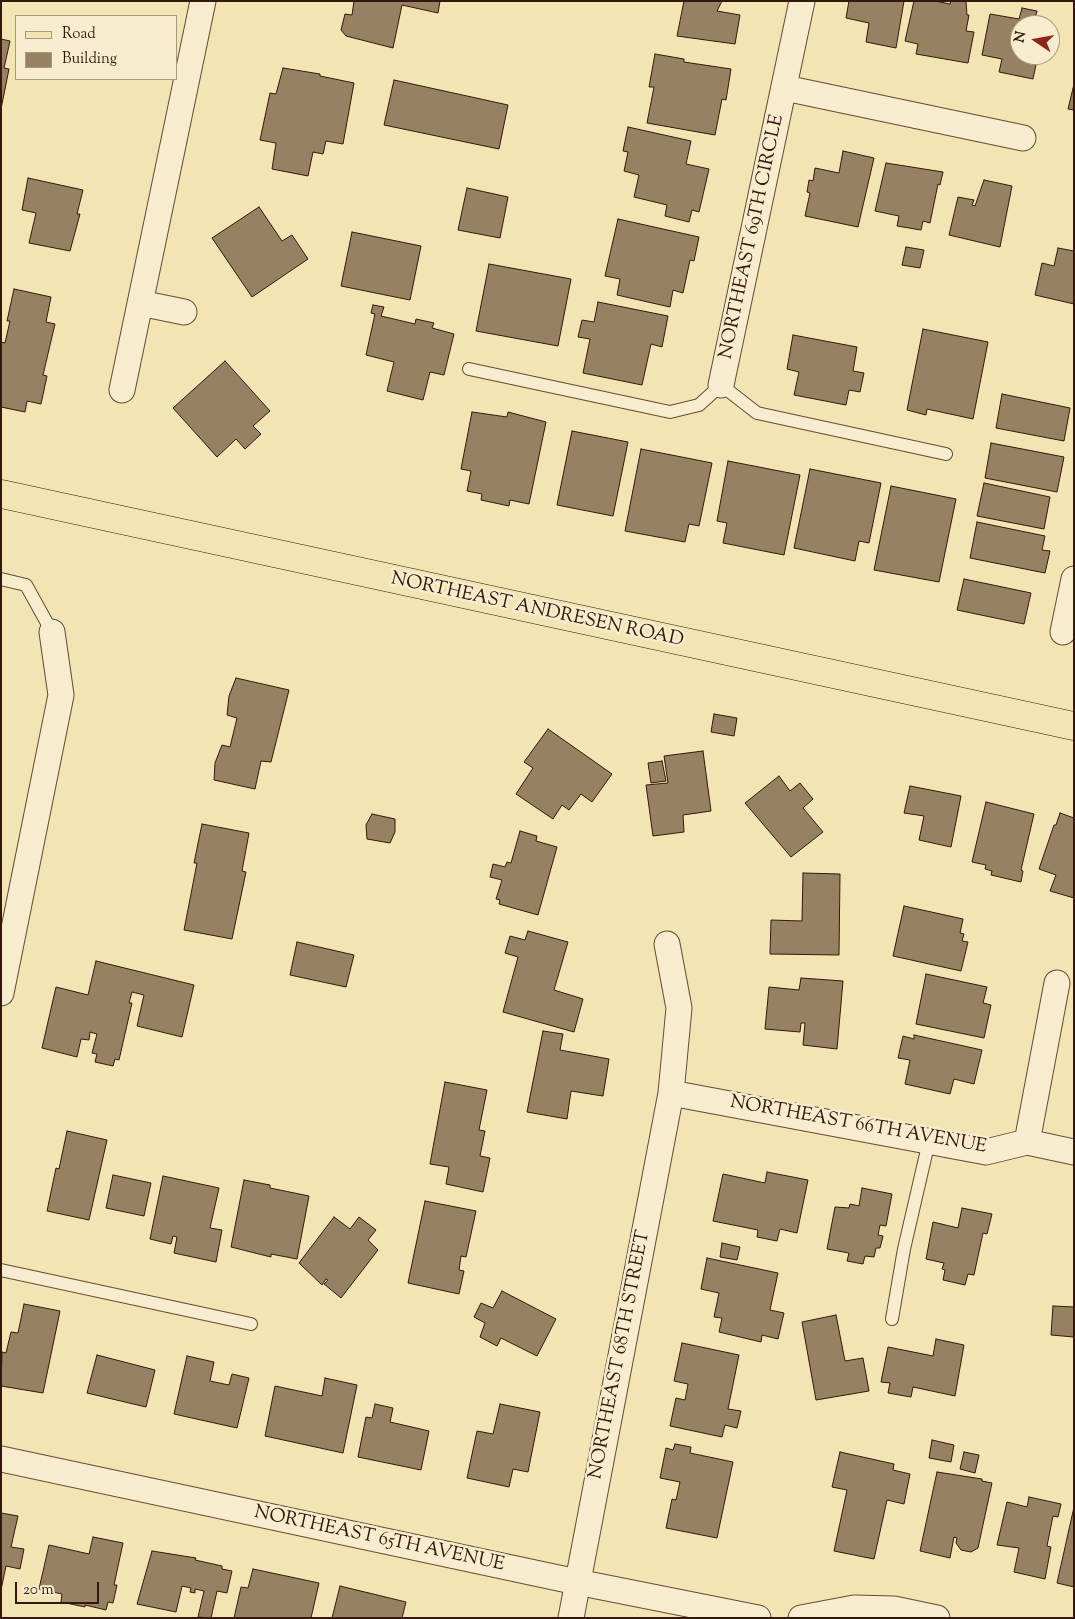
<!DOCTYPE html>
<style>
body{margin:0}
#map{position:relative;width:1075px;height:1619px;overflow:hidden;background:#f2e4b3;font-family:"Sorts Mill Goudy",serif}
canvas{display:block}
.frame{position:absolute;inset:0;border:2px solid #33180b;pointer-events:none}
.legend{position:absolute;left:15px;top:15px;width:162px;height:65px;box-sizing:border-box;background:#f7edce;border:1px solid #a99880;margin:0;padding:6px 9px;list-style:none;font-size:15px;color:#33180b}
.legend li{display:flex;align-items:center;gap:10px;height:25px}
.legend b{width:25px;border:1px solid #a99880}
.north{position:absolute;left:1010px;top:15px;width:50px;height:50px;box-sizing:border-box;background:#f7edce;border:1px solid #a99880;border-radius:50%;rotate:282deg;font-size:14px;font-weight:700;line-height:20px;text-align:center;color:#33180b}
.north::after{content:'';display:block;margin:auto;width:18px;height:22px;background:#8f2418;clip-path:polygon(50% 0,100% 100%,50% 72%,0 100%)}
.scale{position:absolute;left:15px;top:1582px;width:84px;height:22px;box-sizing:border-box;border:2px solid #33180b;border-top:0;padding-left:6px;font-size:15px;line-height:18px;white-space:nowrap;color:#33180b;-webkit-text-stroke:4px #f7edce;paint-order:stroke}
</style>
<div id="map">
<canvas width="1075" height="1619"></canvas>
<div class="frame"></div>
<ul class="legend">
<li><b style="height:6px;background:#f2e4b3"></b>Road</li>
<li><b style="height:14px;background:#968262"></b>Building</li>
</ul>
<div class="north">N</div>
<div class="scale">20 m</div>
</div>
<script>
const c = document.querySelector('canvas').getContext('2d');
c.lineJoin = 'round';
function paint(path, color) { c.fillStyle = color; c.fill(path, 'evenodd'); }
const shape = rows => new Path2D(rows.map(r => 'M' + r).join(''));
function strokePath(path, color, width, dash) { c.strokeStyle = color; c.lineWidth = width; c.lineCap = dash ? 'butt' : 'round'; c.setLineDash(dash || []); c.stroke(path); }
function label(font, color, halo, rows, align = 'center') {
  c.font = font + ' "Sorts Mill Goudy",serif'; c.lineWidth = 5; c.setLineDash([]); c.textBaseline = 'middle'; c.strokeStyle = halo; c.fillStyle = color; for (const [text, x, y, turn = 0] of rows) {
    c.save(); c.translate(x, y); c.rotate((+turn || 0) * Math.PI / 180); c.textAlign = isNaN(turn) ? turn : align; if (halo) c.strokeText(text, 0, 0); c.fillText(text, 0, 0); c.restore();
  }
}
const building = shape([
 [354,1,440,1,438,13,402,5,393,48,346,36,341,30,345,14,352,15,354,1],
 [684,1,722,1,717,11,740,15,735,44,677,36,684,1],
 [849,1,904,1,896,48,866,42,869,23,846,18,849,1],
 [914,1,935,1,950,4,951,1,966,1,967,15,969,15,966,31,974,32,968,63,916,54,918,44,905,41,914,1],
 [1022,8,1037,11,1034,22,1044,24,1020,25,1020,55,1038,55,1033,79,999,72,1002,59,982,55,990,14,1019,19,1022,8],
 [1,39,10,41,4,68,9,69,1,109,1,39],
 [655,54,684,59,684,62,731,69,726,100,722,99,715,135,647,123,654,87,649,87,655,54],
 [283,68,320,74,320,76,354,83,343,144,326,141,323,154,313,152,308,176,272,169,276,143,260,140,270,93,276,94,283,68],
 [394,80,508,105,499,149,384,125,394,80],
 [1074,84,1074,110,1068,109,1074,84],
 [628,127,691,141,686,164,709,169,699,212,692,210,689,222,665,216,667,205,634,197,639,175,624,171,628,152,623,151,628,127],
 [843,151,874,158,858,227,805,216,810,193,807,192,809,180,813,181,815,168,839,173,843,151],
 [886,163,943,172,940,185,938,184,930,223,923,221,921,230,897,226,899,216,875,211,886,163],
 [28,178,83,190,77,214,80,214,70,251,29,243,36,213,22,210,28,178],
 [984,180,1012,186,1000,247,949,235,958,197,974,200,972,205,975,206,984,180],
 [467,188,508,197,500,238,458,230,467,188],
 [259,207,282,241,292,235,308,259,252,297,212,238,259,207],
 [618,219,699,237,694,261,690,260,683,293,673,290,670,307,617,295,620,279,605,276,618,219],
 [352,232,421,246,410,300,341,286,352,232],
 [906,247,924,250,920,268,902,265,906,247],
 [1058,248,1074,251,1074,304,1035,295,1042,263,1054,266,1058,248],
 [489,264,571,279,558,346,476,331,489,264],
 [14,289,51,297,46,322,55,324,43,375,47,376,41,404,27,401,25,412,1,407,1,342,5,343,10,321,7,321,14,289],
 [598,302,668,316,662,347,651,344,642,385,583,373,590,339,578,337,582,320,594,322,598,302],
 [373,305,384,307,381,316,415,324,416,319,434,323,432,328,454,334,444,375,430,372,423,400,387,391,394,362,366,355,375,314,371,313,373,305],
 [923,329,988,342,973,419,927,409,926,415,907,410,923,329],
 [793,335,857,347,853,371,864,373,860,392,849,390,846,405,794,395,799,372,787,369,793,335],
 [225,361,270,411,253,426,261,434,245,449,236,439,217,457,173,408,225,361],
 [1002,394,1070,408,1064,441,996,428,1002,394],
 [472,412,507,417,508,412,546,422,529,504,510,500,509,506,481,500,482,494,467,491,471,471,461,469,472,412],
 [572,431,628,442,613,516,557,505,572,431],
 [991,443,1064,457,1057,492,985,478,991,443],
 [641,449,712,463,699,526,689,524,685,542,625,531,641,449],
 [728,461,800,475,784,555,723,543,727,523,717,521,728,461],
 [810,469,881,483,869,543,859,541,855,561,794,548,810,469],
 [984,483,1050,497,1044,529,977,516,984,483],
 [891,486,956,499,939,582,874,570,891,486],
 [977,522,1045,536,1042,550,1050,551,1045,573,970,558,977,522],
 [964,579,1031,593,1024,624,957,610,964,579],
 [236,678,289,690,271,762,261,761,255,789,214,780,215,763,222,745,230,747,237,718,227,715,229,696,236,678],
 [714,714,737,718,734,736,711,732,714,714],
 [548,729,612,774,592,802,581,794,569,810,562,805,553,819,516,794,533,768,524,762,548,729],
 [703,751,711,811,683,815,684,832,653,836,646,785,668,783,664,756,703,751],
 [662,761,666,781,651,783,648,763,662,761],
 [779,776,790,791,800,783,813,799,803,808,823,832,791,857,745,803,779,776],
 [910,786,961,796,951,847,919,840,924,816,904,813,910,786],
 [986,802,1034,814,1021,870,1023,871,1021,882,991,875,992,871,985,869,986,865,972,862,986,802],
 [1060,813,1074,818,1074,898,1050,891,1056,875,1039,869,1054,825,1056,825,1060,813],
 [372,814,395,819,395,832,390,843,367,839,366,825,372,814],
 [202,824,249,833,242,871,246,872,232,939,184,930,197,863,194,863,202,824],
 [520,831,537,836,536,841,557,847,538,915,499,904,500,900,496,899,502,880,490,877,493,864,505,867,507,862,511,863,520,831],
 [803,873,840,874,839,955,770,954,771,920,802,921,803,873],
 [904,906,963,919,960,933,964,934,962,941,968,942,961,971,893,956,904,906],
 [528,931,568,942,554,990,583,999,574,1032,503,1012,518,957,505,953,510,936,525,940,528,931],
 [297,942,354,955,346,987,290,975,297,942],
 [96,961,194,985,182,1037,137,1026,144,995,132,992,129,1003,132,1003,119,1060,115,1059,113,1066,95,1062,97,1054,92,1053,97,1034,90,1032,89,1040,81,1039,77,1057,42,1048,56,987,88,995,96,961],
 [926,974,987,987,983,1003,991,1005,984,1038,916,1024,926,974],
 [801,978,843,981,837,1049,803,1045,805,1023,801,1023,800,1032,765,1029,769,987,799,990,801,978],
 [543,1031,563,1034,560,1050,609,1059,603,1096,571,1091,567,1119,527,1112,543,1031],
 [914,1035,982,1050,974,1084,954,1079,950,1094,905,1084,910,1060,898,1058,903,1036,914,1039,914,1035],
 [445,1082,487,1090,479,1130,485,1131,480,1156,490,1158,483,1192,446,1184,449,1167,430,1164,445,1082],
 [67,1131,107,1140,89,1220,47,1211,56,1168,59,1169,67,1131],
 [767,1172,808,1180,797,1233,780,1229,777,1241,757,1237,758,1230,713,1221,723,1174,765,1183,767,1172],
 [113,1175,151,1183,144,1216,106,1208,113,1175],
 [163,1176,219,1188,210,1228,222,1230,216,1262,174,1253,177,1237,173,1236,171,1244,150,1239,163,1176],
 [244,1180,270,1185,270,1188,309,1196,297,1259,271,1254,271,1257,231,1247,244,1180],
 [862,1188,892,1194,886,1226,880,1225,878,1235,883,1236,880,1248,876,1248,874,1257,865,1256,863,1264,847,1261,849,1253,827,1249,835,1207,849,1208,850,1204,859,1206,862,1188],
 [425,1201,476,1211,466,1257,461,1256,459,1270,464,1271,459,1294,408,1283,425,1201],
 [962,1208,992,1214,987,1234,983,1233,974,1275,968,1274,965,1285,943,1280,945,1270,942,1269,944,1263,926,1259,933,1222,958,1228,962,1208],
 [334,1217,350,1229,359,1217,376,1230,368,1240,378,1250,341,1298,324,1284,328,1280,326,1279,322,1285,299,1263,334,1217],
 [722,1243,740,1247,737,1260,720,1257,722,1243],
 [707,1258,778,1273,770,1310,784,1313,778,1339,762,1335,761,1342,719,1332,722,1318,714,1317,719,1293,701,1289,707,1258],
 [502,1291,556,1319,537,1356,501,1338,497,1346,480,1337,485,1323,474,1317,481,1303,493,1308,502,1291],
 [24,1304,60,1311,43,1393,1,1386,2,1352,6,1353,11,1332,18,1333,24,1304],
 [1053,1306,1074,1307,1074,1337,1051,1335,1053,1306],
 [836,1315,845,1361,863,1358,869,1391,816,1400,802,1322,836,1315],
 [936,1339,964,1345,955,1396,913,1387,911,1397,888,1393,890,1383,881,1382,888,1347,933,1356,936,1339],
 [682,1343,739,1355,728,1409,741,1411,737,1428,725,1425,722,1437,670,1426,676,1398,685,1400,688,1384,674,1381,682,1343],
 [97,1355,155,1370,146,1407,87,1393,97,1355],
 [187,1356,214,1362,210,1381,229,1385,232,1374,249,1378,237,1428,174,1414,187,1356],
 [325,1378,357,1385,343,1453,265,1436,275,1386,322,1396,325,1378],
 [375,1404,393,1408,390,1422,429,1431,421,1470,358,1457,366,1417,372,1418,375,1404],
 [500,1404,540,1412,528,1472,513,1469,509,1487,467,1478,477,1431,493,1434,500,1404],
 [932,1440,954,1445,951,1462,929,1458,932,1440],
 [675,1444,691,1447,690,1453,733,1462,717,1538,666,1528,672,1499,676,1500,680,1482,660,1478,666,1448,673,1450,675,1444],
 [840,1452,894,1464,893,1470,910,1474,904,1504,887,1500,874,1559,834,1551,847,1490,832,1487,840,1452],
 [964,1452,979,1455,975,1473,960,1469,964,1452],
 [937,1472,982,1479,982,1481,992,1483,978,1548,971,1552,961,1550,956,1543,957,1538,954,1537,950,1558,920,1551,937,1472],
 [1029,1497,1061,1504,1058,1517,1053,1516,1047,1546,1051,1547,1045,1579,1014,1572,1019,1548,997,1545,1007,1502,1027,1507,1029,1497],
 [1074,1507,1074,1587,1057,1583,1074,1507],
 [1,1513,18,1516,11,1547,24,1549,20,1569,6,1566,1,1590,1,1513],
 [93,1537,123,1543,114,1585,117,1585,113,1603,108,1602,106,1610,85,1605,85,1607,61,1602,62,1594,39,1589,49,1545,89,1554,93,1537],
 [152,1551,196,1558,195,1560,222,1566,222,1569,232,1571,227,1593,217,1591,211,1618,198,1617,204,1591,195,1589,195,1593,190,1592,191,1588,182,1586,176,1612,137,1604,152,1551],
 [253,1569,319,1583,311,1618,234,1618,241,1587,248,1588,253,1569],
 [340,1586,406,1602,402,1618,332,1618,340,1586]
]);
const service = shape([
 [469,369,670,412,699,405,721,385,757,413,946,454],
 [1,579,26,585,52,632],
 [1,1270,251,1324],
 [892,1319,904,1249,929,1141]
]);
const minor = shape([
 [785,88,1023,138],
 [140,303,184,312],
 [721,385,802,1],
 [122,390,203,1],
 [1063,632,1074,579],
 [1,993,61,695,52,632],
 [671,1093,986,1152,1027,1142,1074,1152],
 [1027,1142,1057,983],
 [1,1459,577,1582,758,1618],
 [571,1618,671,1093,679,1008,667,944],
 [801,1618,854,1608,894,1609,937,1618]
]);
const primary = shape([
 [1,494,1074,726]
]);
const streetNames = [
 ["NORTHEAST 69TH CIRCLE",753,237,-78],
 ["NORTHEAST ANDRESEN ROAD",537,611,12],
 ["NORTHEAST 66TH AVENUE",858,1126,10],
 ["NORTHEAST 68TH STREET",621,1355,-79],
 ["NORTHEAST 65TH AVENUE",379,1540,12]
];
paint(building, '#968262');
strokePath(building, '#33180b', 1);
strokePath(service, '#634b35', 14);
strokePath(minor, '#634b35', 27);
strokePath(primary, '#33180b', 29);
strokePath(service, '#f7edce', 12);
strokePath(minor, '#f7edce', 25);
strokePath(primary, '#f2e4b3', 28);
label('19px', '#33180b', '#f7edce', streetNames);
</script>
